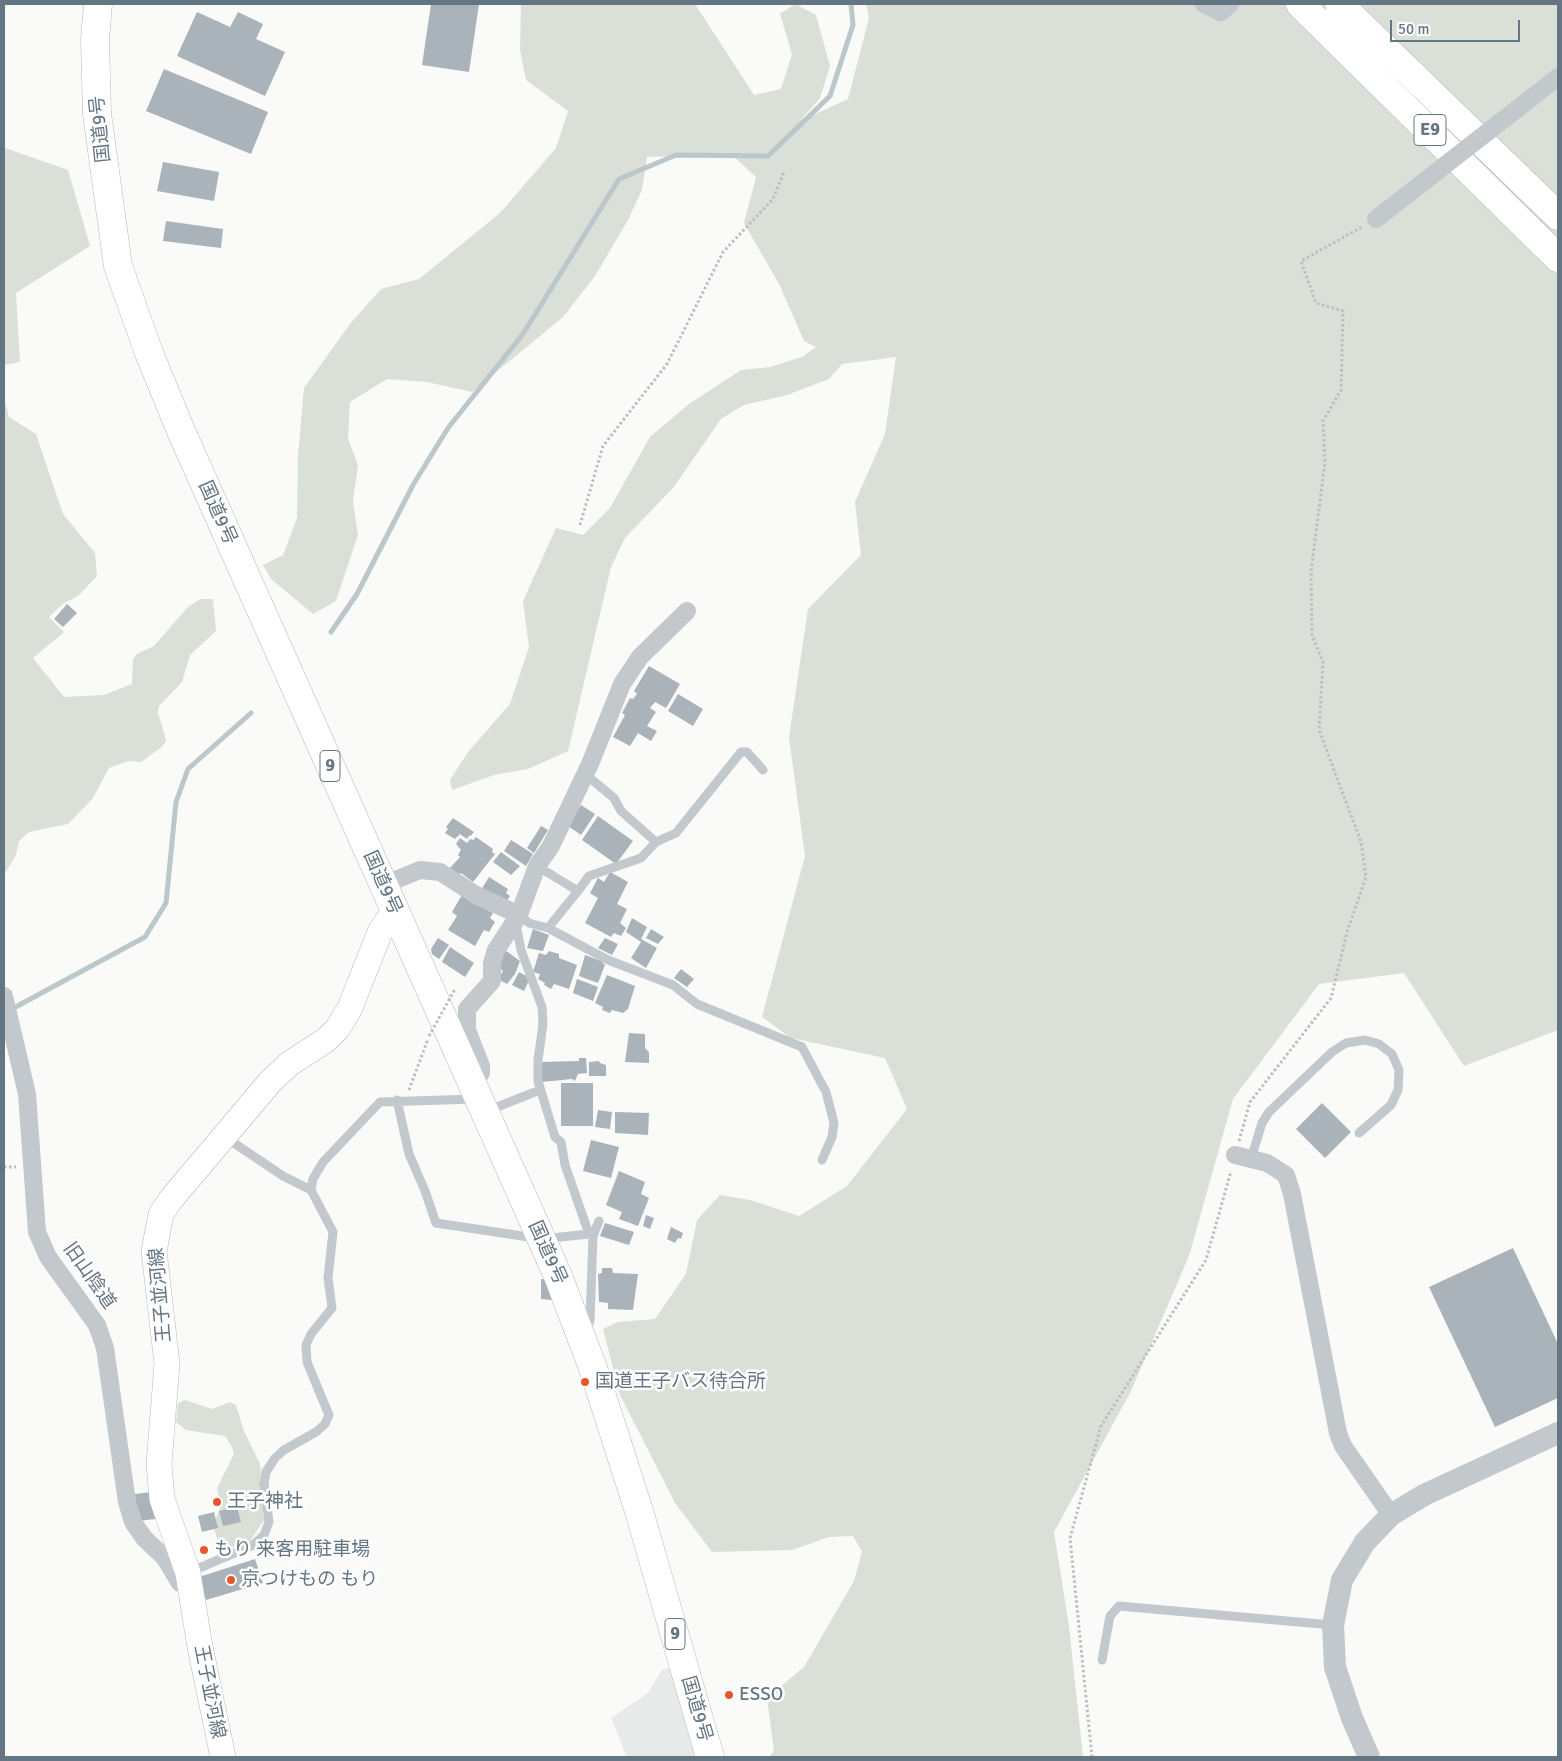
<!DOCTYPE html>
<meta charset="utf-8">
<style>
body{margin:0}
#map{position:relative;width:1562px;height:1761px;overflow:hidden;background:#fafaf8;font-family:Signika,sans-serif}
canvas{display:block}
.frame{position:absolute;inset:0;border:5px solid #657683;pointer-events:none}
.scale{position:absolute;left:1390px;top:20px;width:130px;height:22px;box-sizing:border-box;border:2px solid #657683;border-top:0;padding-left:6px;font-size:15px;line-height:18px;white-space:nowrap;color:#657683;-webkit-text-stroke:4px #fff;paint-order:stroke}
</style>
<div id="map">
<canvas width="1562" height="1761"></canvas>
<div class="frame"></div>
<div class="scale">50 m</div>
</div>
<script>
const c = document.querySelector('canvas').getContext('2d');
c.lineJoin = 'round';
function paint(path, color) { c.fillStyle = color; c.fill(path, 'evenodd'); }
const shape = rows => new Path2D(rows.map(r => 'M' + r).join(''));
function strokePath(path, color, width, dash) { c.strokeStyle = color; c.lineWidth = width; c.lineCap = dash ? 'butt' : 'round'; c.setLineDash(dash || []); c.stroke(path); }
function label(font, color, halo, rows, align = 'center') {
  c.font = font + ' Signika,"Noto Sans JP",sans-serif'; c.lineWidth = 5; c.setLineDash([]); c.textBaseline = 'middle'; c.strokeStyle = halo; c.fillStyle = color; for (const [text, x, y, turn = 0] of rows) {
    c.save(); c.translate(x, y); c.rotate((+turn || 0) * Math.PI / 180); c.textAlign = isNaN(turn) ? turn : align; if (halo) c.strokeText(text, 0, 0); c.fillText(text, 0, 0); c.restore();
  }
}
const built = shape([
 [674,1666,697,1757,627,1757,611,1718,648,1693,662,1670]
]);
const green = shape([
 [521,4,695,4,754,95,781,89,792,54,780,14,795,4,816,15,830,66,820,98,800,121,848,99,869,18,866,4,1558,4,1558,1030,1464,1066,1404,973,1319,984,1233,1099,1189,1256,1130,1393,1054,1532,1069,1626,1083,1757,769,1757,774,1751,767,1698,804,1667,854,1581,862,1551,853,1536,829,1537,792,1550,712,1552,675,1503,620,1395,603,1329,618,1322,655,1319,686,1274,697,1220,720,1195,750,1200,799,1216,847,1186,907,1109,885,1058,791,1038,762,1017,805,856,789,737,808,609,861,555,855,502,885,434,896,357,842,364,829,379,787,395,744,405,721,419,673,488,625,538,611,567,568,751,528,769,494,775,452,790,450,780,468,752,510,704,529,647,523,601,556,528,583,535,610,508,650,437,689,404,741,370,770,367,802,357,816,347,804,341,779,284,744,223,756,177,731,154,647,157,642,190,628,220,595,276,563,317,472,392,427,382,387,379,350,402,348,439,358,465,353,502,358,535,336,601,313,614,271,579,263,565,283,555,297,518,298,455,304,388,350,324,381,289,419,279,500,213,556,148,568,111,526,80,520,50],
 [5,148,68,170,90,246,16,293,20,362,4,365],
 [4,397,9,417,36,434,63,514,95,553,97,576,78,596,64,603,49,617,64,632,33,658,64,697,104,695,132,684,133,659,137,654,154,646,189,606,201,599,213,599,216,631,190,655,182,682,159,706,158,713,166,740,163,746,141,762,128,761,109,768,93,798,68,824,29,832,19,841,16,855,4,875],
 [185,1400,212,1409,230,1402,236,1405,244,1431,260,1464,264,1520,250,1541,221,1551,213,1525,221,1506,217,1488,234,1454,232,1447,225,1436,186,1430,176,1422,178,1403]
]);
const stream = shape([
 [331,632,357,594,413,485,448,428,523,334,619,179,676,155,768,156,830,96,853,25,851,4],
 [10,1010,145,937,166,903,176,802,188,769,251,713]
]);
const building = shape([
 [431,4,479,4,469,72,422,65],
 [197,12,230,27,238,12,263,24,256,39,285,52,265,96,177,56],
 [164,69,268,112,251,154,146,111],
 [163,162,219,172,214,201,157,191],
 [166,221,223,229,221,248,163,241],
 [67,604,77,613,63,627,54,619],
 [649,666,680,684,666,708,655,702,650,708,656,712,647,726,657,731,651,741,638,733,630,746,613,737,625,715,622,713,630,698,633,699,637,694,634,691],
 [678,694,703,709,693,726,668,711],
 [581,805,595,814,581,835,568,826],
 [598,816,633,841,616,864,582,840],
 [453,818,474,832,471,836,470,835,467,839,460,834,455,839,445,833,448,829,446,827],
 [541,826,548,830,534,853,527,848],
 [476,837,493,849,492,852,495,854,473,882,461,873,459,875,450,868,460,857,458,855,461,850,456,844,460,838,467,843,470,839,473,840],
 [511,840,533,854,526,866,504,851],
 [501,852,520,866,511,875,493,862],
 [610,872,628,882,617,904,627,909,620,923,626,928,621,936,614,933,611,937,585,923,598,898,590,893,598,878,604,882],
 [489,877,508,889,506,893,510,896,505,904,481,890],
 [462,895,493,913,490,918,495,922,489,932,484,930,475,946,448,930,457,916,452,912],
 [632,918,647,927,641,939,657,948,646,968,631,958,641,942,626,932],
 [533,929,549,935,543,951,527,948],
 [651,929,664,937,658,944,646,938],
 [438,938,449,945,439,959,432,954,431,949],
 [605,938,618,944,612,955,598,948],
 [450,947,474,963,465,977,442,962],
 [505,950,520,961,515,974,507,984,498,979,503,971,500,968,501,960],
 [549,951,559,954,559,958,577,965,569,989,554,984,551,989,544,985,545,983,538,979,540,974,533,972,539,953,546,955],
 [585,955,601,961,605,965,598,983,579,976],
 [681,969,694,979,687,987,674,978],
 [519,972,530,978,524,991,512,985],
 [607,975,635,986,628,1009,623,1013,612,1010,610,1013,602,1010,603,1007,595,1003],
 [577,979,598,987,593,1001,573,993],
 [629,1033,645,1034,645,1048,649,1052,649,1063,625,1062],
 [579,1058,586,1058,587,1073,578,1074,575,1081,572,1079,542,1082,541,1062,579,1061],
 [599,1061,600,1063,606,1065,606,1076,589,1076,589,1062],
 [561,1083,593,1083,593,1126,561,1126],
 [1322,1103,1351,1132,1325,1158,1296,1129],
 [598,1110,612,1112,610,1129,595,1127],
 [615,1112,649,1113,648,1135,615,1133],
 [591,1140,619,1147,611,1178,583,1171],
 [619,1171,645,1182,641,1194,649,1198,638,1226,619,1219,622,1212,606,1205],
 [646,1215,654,1218,650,1229,643,1226],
 [605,1223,634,1232,629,1245,600,1236],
 [671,1227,683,1233,681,1239,678,1238,675,1243,667,1239],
 [1513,1248,1558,1344,1558,1398,1495,1427,1429,1287],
 [602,1268,612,1268,613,1273,638,1274,633,1310,608,1309,608,1303,599,1302,598,1274,602,1273],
 [541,1279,551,1280,552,1300,541,1299],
 [152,1492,155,1519,138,1521,135,1494],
 [237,1507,241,1522,223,1526,219,1511],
 [214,1512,218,1528,202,1532,198,1516],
 [255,1559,263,1583,206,1600,199,1577]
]);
const path = shape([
 [580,525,603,446,667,364,723,252,773,199,784,172],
 [409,1090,428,1039],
 [1239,1141,1250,1102,1331,998,1347,932,1366,877,1361,842,1319,730,1323,662,1312,635,1311,572,1325,462,1323,421,1341,390,1343,311,1316,303,1301,261,1362,227],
 [4,1167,16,1167],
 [1092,1757,1070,1538,1101,1426,1206,1260,1231,1171]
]);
const service = shape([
 [656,842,676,833,741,752,747,752,763,770],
 [537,866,578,891,548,928],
 [578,891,589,876,641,858,656,842,621,811,614,798,585,774],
 [397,1100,409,1154,425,1191,436,1223,542,1239,589,1234],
 [488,1103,497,1107,540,1090],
 [225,1137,283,1176,311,1190],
 [1251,1159,1262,1123,1269,1112,1332,1052,1346,1043,1365,1040,1379,1044,1392,1054,1399,1070,1398,1090,1391,1105,1359,1133],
 [593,1236,599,1221],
 [586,1330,590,1321,593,1236,589,1234,565,1165,561,1142,555,1137,538,1081,538,1060,543,1024,542,1007,521,950,517,929,519,915,529,923,548,928,608,960,673,985,697,1004,802,1047,826,1092,834,1123,832,1137,822,1160],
 [190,1572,253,1545,264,1535,269,1522,264,1484,266,1472,275,1458,284,1450,316,1432,325,1424,329,1415,307,1362,306,1345,311,1334,332,1308,328,1278,333,1232,311,1190,313,1179,323,1162,380,1102,476,1099],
 [1102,1660,1110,1616,1119,1606,1332,1625]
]);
const minor = shape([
 [1204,4,1221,12,1230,4],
 [383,885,420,870,440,872,476,895,519,915],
 [4,996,27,1094,37,1232,48,1257,97,1325,105,1348,127,1502,133,1522,144,1538,165,1558,180,1583,190,1587],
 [472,1084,481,1073,481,1066,467,1030,467,1009,492,981,492,963,496,950,519,915,537,866,551,846,590,764,622,684,640,657,687,611],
 [1235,1155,1267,1163,1286,1175,1292,1194,1338,1433,1343,1446,1391,1515]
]);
const tertiary = shape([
 [1369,1757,1352,1718,1335,1667,1333,1625,1342,1580,1365,1542,1391,1515,1424,1495,1558,1433]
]);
const secondary = shape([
 [223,1757,200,1647,188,1573,162,1499,159,1464,167,1364,154,1251,161,1214,172,1198,270,1082,289,1064,326,1040,337,1029,349,1010,380,932,394,911]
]);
const trunk = shape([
 [98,4,95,39,97,114,118,266,149,353,181,431,558,1276,593,1368,639,1511,710,1757]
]);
const motorway = shape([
 [1300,4,1558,258],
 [1339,4,1558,216]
]);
const pathBridge = shape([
 [429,1036,455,989]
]);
const minorBridge = shape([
 [1376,219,1558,77]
]);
const markers = [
 [585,1382,5,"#e4572e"],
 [217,1502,5,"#e4572e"],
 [204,1550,5,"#e4572e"],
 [231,1580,5,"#e4572e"],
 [729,1695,5,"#e4572e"]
];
const shields = [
 [1430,130,32],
 [330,766,20],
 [675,1634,20]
];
const shieldNames = [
 ["E9",1430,130],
 ["9",330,766],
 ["9",675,1634]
];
const streetNames = [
 ["国道9号",101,129,-96],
 ["国道9号",217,513,66],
 ["国道9号",382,883,66],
 ["国道9号",547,1253,66],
 ["旧山陰道",89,1276,55],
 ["王子並河線",161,1295,-95],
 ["王子並河線",209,1692,79],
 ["国道9号",696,1709,74]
];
const poiNames = [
 ["国道王子バス待合所",595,1382],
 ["王子神社",227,1502],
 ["もり 来客用駐車場",214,1550],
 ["京つけもの もり",241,1580],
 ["ESSO",739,1695]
];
paint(built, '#e8e9e9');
paint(green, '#dadfd7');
strokePath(stream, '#bbc7cb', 5);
paint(building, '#aab3b9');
strokePath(secondary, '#b3babf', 26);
strokePath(trunk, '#b4b9bd', 29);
strokePath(motorway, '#b4b9bd', 29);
strokePath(path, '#bbbfc2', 3, [2.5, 2.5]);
strokePath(service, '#c3c8cc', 9);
strokePath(minor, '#c3c8cc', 18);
strokePath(tertiary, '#c3c8cc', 22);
strokePath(secondary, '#fff', 25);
strokePath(trunk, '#fff', 28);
strokePath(motorway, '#fff', 28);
strokePath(pathBridge, '#bbbfc2', 3, [2.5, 2.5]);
strokePath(minorBridge, '#c3c8cc', 18);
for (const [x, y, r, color] of markers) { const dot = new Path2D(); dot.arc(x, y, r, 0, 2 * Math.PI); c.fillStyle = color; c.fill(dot); strokePath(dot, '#fff', 2); }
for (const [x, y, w] of shields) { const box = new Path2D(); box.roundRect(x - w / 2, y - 15.5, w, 31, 4); c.fillStyle = '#fff'; c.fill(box); strokePath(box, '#657683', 1); }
label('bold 18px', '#657683', null, shieldNames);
label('19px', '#657683', '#fff', streetNames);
label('19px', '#657683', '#fff', poiNames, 'left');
</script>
